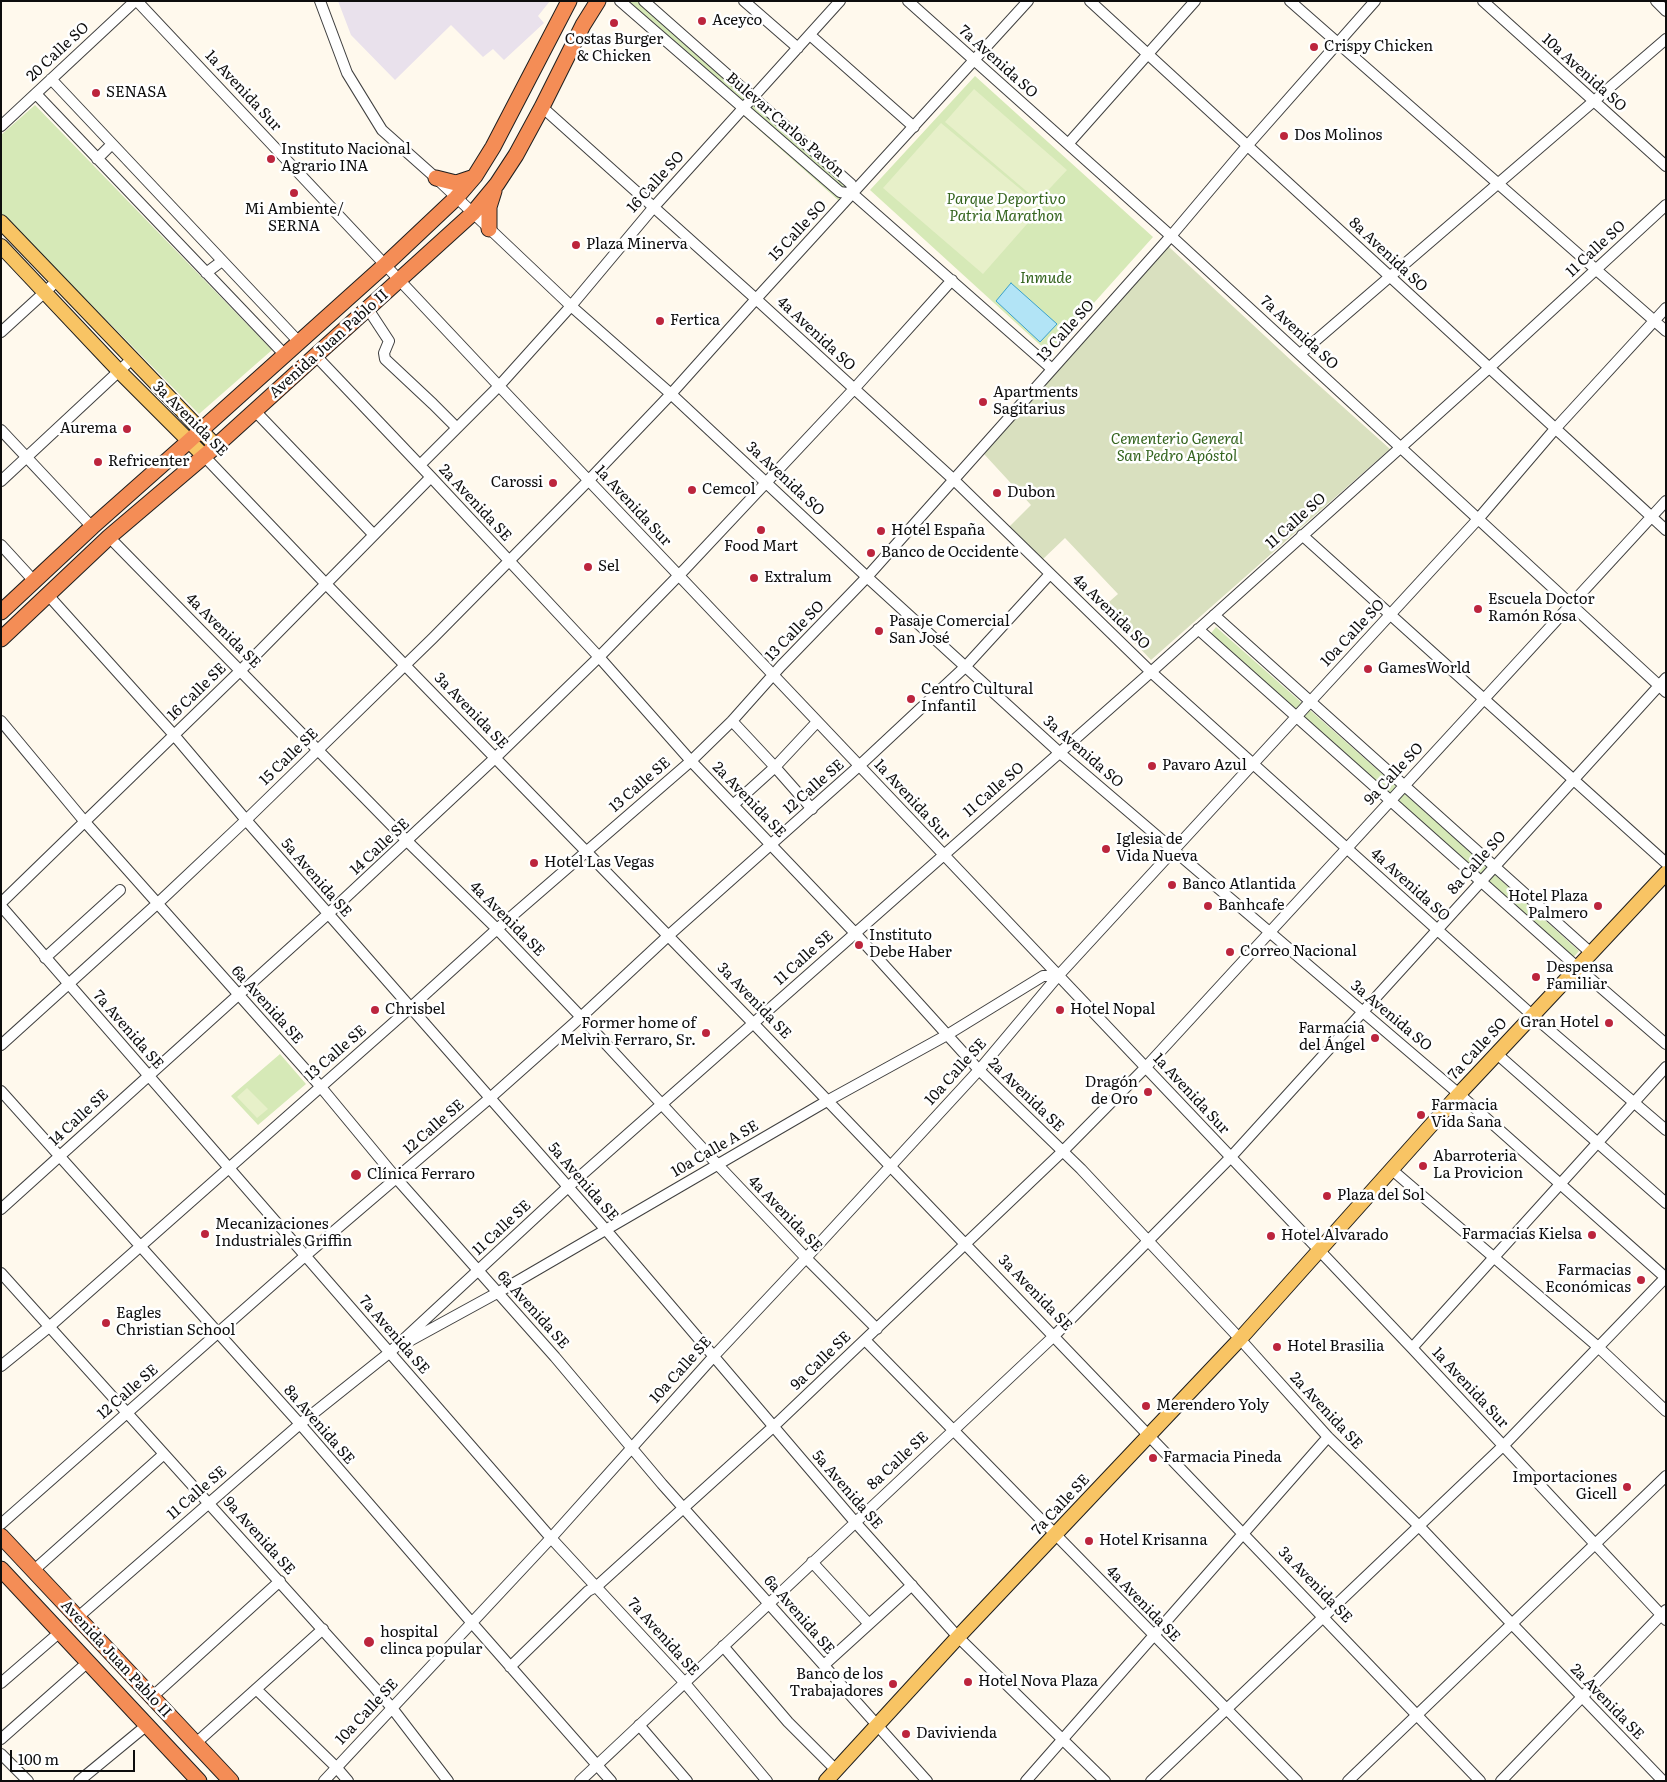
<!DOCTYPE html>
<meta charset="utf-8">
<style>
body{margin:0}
#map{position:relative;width:1667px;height:1782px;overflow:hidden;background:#fff9ed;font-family:Literata,serif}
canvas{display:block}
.frame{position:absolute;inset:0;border:2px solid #0d0d0d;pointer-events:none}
.scale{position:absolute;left:10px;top:1750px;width:125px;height:22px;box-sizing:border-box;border:2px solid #0d0d0d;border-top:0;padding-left:6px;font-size:15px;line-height:18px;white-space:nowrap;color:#0d0d0d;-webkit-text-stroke:4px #fff;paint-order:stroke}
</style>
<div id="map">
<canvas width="1667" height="1782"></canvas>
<div class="frame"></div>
<div class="scale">100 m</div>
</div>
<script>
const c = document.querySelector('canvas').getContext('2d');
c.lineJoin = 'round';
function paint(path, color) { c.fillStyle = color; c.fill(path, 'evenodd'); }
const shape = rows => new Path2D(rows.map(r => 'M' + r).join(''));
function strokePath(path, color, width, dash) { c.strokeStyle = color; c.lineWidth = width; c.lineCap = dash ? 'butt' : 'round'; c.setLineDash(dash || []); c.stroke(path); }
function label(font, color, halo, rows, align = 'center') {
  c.font = font + ' Literata,serif'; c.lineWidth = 5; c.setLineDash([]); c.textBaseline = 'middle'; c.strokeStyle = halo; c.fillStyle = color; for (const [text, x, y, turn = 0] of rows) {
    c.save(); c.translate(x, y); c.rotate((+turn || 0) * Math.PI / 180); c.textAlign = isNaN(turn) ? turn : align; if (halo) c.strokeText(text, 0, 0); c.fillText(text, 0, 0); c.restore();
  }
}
const industrial = shape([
 [338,1,550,1,538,16,544,23,504,60,493,49,483,57,451,25,395,80,351,35]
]);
const green = shape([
 [614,1,650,1,864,189,847,208],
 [975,76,1153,237,1049,353,870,190],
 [35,105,272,350,199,414,1,213,1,135],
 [1216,627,1441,826,1579,951,1571,960,1208,637],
 [280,1054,306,1084,258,1125,231,1096]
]);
const cemetery = shape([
 [1168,246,1294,363,1390,449,1151,660,1102,608,1118,594,1065,538,1042,560,1009,527,1031,505,984,454]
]);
const pitch = shape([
 [974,89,1067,170,1038,201,945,122],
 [941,123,1042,207,983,274,883,188],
 [247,1088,268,1109,257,1118,237,1097]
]);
const water = shape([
 [1011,283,1057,324,1040,342,996,301,1011,283]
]);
const minor = shape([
 [137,1,499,386,1412,1348,1666,1620],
 [320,1,347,73,382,130,436,178,571,306,671,394,867,577,1060,753,1459,1094,1666,1278],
 [620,1,840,192,853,194],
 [644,1,851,184,853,194],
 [744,1,798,48],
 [908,1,1171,236,1666,692],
 [1090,1,1666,530],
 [1290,1,1666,331],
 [1483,1,1666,166],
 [1656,1,1666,11],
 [810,35,914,127],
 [51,79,299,342],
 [36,94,285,355],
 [542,107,756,299,953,479,1151,672,1532,1015,1666,1130],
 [1,126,135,1],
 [1068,144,1195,1],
 [97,159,112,144],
 [853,194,1052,369],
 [206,273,222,261],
 [368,309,389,341,384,353,385,359,433,404,457,428],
 [1,332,58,280],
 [1300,354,1666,39],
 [316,356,431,477,599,657,691,761,855,933,979,1070,1081,1169,1240,1339,1328,1437,1419,1526,1512,1624,1663,1781],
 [255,411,374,535],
 [1,430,92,527],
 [204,456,325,583,753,1023,1480,1781],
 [420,465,499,386,571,306,653,208,840,1],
 [1,481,132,359],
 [1302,535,1666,863],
 [109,537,407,841,497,929,581,1017,718,1165,806,1258,877,1329],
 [1,545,34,581],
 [48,595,174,735,246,820,606,1230,855,1522,958,1637,1105,1781],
 [1214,615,1591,953],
 [1198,629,1577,967,1666,1044],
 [1,721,85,822,320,1086,397,1179,555,1357,662,1484,927,1781],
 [732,721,775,767,812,809],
 [733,805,775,767,817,722],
 [1,903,241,670,431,477],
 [1,906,551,1538,684,1682,767,1781],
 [45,958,120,890],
 [1,1045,158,903,246,820,433,638,588,481,671,394,756,299,1028,1],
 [1497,1054,1666,1203],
 [1,1091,300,1424,472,1623,611,1781],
 [1391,1169,1597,1346,1666,1411],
 [1,1209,328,914,495,758,599,657,685,569,854,389,952,280],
 [1,1273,374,1687,392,1708,448,1781],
 [865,1340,1297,1781],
 [402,1345,497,1293,827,1101,947,1035,1043,976,1058,976],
 [1412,1348,1666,1067],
 [1,1366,49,1327,410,1008,497,929,691,761,732,721,781,666,867,577,1171,236,1247,146,1375,1],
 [1,1524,305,1256,490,1098,581,1017,668,936,859,766,965,667,1050,574],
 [812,1562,869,1624],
 [33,1571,164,1454],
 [77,1618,300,1424,389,1353,568,1187,1151,672,1489,368,1666,205],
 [723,1646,788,1722,836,1770],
 [824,1665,912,1585],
 [510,1667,588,1591,596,1587,773,1427,1063,1151,1145,1068,1666,501],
 [1,1683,60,1632],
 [256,1689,336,1767,348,1781],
 [152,1697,280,1581],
 [639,1725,687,1781],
 [1,1739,88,1662],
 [196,1743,323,1629],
 [1,1754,28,1781],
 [79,1781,147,1725],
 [324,1781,551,1538,714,1356,806,1258,979,1070,1058,976,1479,518,1555,429,1666,308],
 [580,1781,1054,1336,1230,1158,1666,678],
 [1026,1781,1328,1437],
 [1151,1781,1504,1445,1666,1277],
 [1348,1781,1666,1476],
 [1501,1781,1666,1610]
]);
const major = shape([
 [1,222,216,446],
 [1,246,119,371,204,456],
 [826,1781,958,1637,1240,1339,1459,1094,1666,873]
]);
const highway = shape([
 [436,178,456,183,474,177],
 [489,229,489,207,494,191],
 [1,612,92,527,189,441,386,264,456,198,475,176,493,147,569,1],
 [1,639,109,537,216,446,473,213,497,184,516,155,542,107,583,25,598,1],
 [1,1536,231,1781],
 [1,1569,199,1781]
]);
const markers = [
 [702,21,5,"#bc253d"],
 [614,23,5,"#bc253d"],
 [1314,47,5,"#bc253d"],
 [96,93,5,"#bc253d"],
 [1284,136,5,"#bc253d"],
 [271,159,5,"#bc253d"],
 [294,193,5,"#bc253d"],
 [576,245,5,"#bc253d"],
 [660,321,5,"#bc253d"],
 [983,402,5,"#bc253d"],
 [127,429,5,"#bc253d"],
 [98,462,5,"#bc253d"],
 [553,483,5,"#bc253d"],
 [692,490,5,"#bc253d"],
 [997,493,5,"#bc253d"],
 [761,530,5,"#bc253d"],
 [881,531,5,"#bc253d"],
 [871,553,5,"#bc253d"],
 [588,567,5,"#bc253d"],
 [754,578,5,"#bc253d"],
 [1478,609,5,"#bc253d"],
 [879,631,5,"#bc253d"],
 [1368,669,5,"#bc253d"],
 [911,699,5,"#bc253d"],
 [1152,766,5,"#bc253d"],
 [1106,849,5,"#bc253d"],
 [534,863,5,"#bc253d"],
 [1172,885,5,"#bc253d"],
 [1208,906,5,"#bc253d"],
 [1598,906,5,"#bc253d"],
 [859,945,5,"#bc253d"],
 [1230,952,5,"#bc253d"],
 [1536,977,5,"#bc253d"],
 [375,1010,5,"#bc253d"],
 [1060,1010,5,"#bc253d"],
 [1609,1023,5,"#bc253d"],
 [706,1033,5,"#bc253d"],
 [1375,1038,5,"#bc253d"],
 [1148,1092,5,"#bc253d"],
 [1421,1115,5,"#bc253d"],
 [1423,1166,5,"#bc253d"],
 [356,1175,6,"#bc253d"],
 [1327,1196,5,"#bc253d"],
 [205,1234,5,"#bc253d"],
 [1592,1235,5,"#bc253d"],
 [1271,1236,5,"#bc253d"],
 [1641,1280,5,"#bc253d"],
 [106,1323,5,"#bc253d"],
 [1277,1347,5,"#bc253d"],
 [1146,1406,5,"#bc253d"],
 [1153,1458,5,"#bc253d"],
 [1627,1487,5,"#bc253d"],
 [1089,1541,5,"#bc253d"],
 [369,1642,6,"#bc253d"],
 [968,1682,5,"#bc253d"],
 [893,1684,5,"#bc253d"],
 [906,1734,5,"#bc253d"]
];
const poiNames = [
 ["Aceyco",712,21],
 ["Costas Burger",614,40,"center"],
 ["& Chicken",614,57,"center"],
 ["Crispy Chicken",1324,47],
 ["SENASA",106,93],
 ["Dos Molinos",1294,136],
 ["Instituto Nacional",281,150],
 ["Agrario INA",281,167],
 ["Mi Ambiente/",294,210,"center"],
 ["SERNA",294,227,"center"],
 ["Plaza Minerva",586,245],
 ["Fertica",670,321],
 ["Apartments",993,393],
 ["Sagitarius",993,410],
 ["Aurema",117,429,"right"],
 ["Refricenter",108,462],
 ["Carossi",543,483,"right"],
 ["Cemcol",702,490],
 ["Dubon",1007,493],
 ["Hotel España",891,531],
 ["Food Mart",761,547,"center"],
 ["Banco de Occidente",881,553],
 ["Sel",598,567],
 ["Extralum",764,578],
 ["Escuela Doctor",1488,600],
 ["Ramón Rosa",1488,617],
 ["Pasaje Comercial",889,622],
 ["San José",889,639],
 ["GamesWorld",1378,669],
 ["Centro Cultural",921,690],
 ["Infantil",921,707],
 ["Pavaro Azul",1162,766],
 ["Iglesia de",1116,840],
 ["Vida Nueva",1116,857],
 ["Hotel Las Vegas",544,863],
 ["Banco Atlantida",1182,885],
 ["Hotel Plaza",1588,897,"right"],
 ["Palmero",1588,914,"right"],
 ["Banhcafe",1218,906],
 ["Instituto",869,936],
 ["Debe Haber",869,953],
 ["Correo Nacional",1240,952],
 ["Despensa",1546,968],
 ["Familiar",1546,985],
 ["Chrisbel",385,1010],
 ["Hotel Nopal",1070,1010],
 ["Gran Hotel",1599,1023,"right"],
 ["Former home of",696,1024,"right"],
 ["Melvin Ferraro, Sr.",696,1041,"right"],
 ["Farmacia",1365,1029,"right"],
 ["del Ángel",1365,1046,"right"],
 ["Dragón",1138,1083,"right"],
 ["de Oro",1138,1100,"right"],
 ["Farmacia",1431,1106],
 ["Vida Sana",1431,1123],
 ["Abarroteria",1433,1157],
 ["La Provicion",1433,1174],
 ["Clínica Ferraro",367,1175],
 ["Plaza del Sol",1337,1196],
 ["Mecanizaciones",215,1225],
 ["Industriales Griffin",215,1242],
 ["Farmacias Kielsa",1582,1235,"right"],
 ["Hotel Alvarado",1281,1236],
 ["Farmacias",1631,1271,"right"],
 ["Económicas",1631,1288,"right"],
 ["Eagles",116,1314],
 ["Christian School",116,1331],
 ["Hotel Brasilia",1287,1347],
 ["Merendero Yoly",1156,1406],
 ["Farmacia Pineda",1163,1458],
 ["Importaciones",1617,1478,"right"],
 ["Gicell",1617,1495,"right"],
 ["Hotel Krisanna",1099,1541],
 ["hospital",380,1633],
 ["clinca popular",380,1650],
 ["Banco de los",883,1675,"right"],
 ["Trabajadores",883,1692,"right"],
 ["Hotel Nova Plaza",978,1682],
 ["Davivienda",916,1734]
];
const streetNames = [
 ["20 Calle SO",58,52,-43],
 ["7a Avenida SO",998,62,42],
 ["10a Avenida SO",1584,73,42],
 ["1a Avenida Sur",243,91,47],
 ["Bulevar Carlos Pavón",785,125,41],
 ["16 Calle SO",656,182,-48],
 ["15 Calle SO",798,231,-47],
 ["11 Calle SO",1596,249,-43],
 ["8a Avenida SO",1388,255,43],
 ["13 Calle SO",1066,331,-48],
 ["7a Avenida SO",1299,333,43],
 ["4a Avenida SO",816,334,43],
 ["Avenida Juan Pablo II",329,344,-42],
 ["3a Avenida SE",190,419,45],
 ["3a Avenida SO",785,479,43],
 ["2a Avenida SE",475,503,47],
 ["1a Avenida Sur",633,506,47],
 ["11 Calle SO",1296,521,-42],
 ["4a Avenida SO",1111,612,44],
 ["4a Avenida SE",223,631,45],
 ["13 Calle SO",795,631,-46],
 ["10a Calle SO",1353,633,-47],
 ["16 Calle SE",197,692,-44],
 ["3a Avenida SE",471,711,46],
 ["3a Avenida SO",1083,752,41],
 ["15 Calle SE",289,757,-44],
 ["9a Calle SO",1394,774,-47],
 ["13 Calle SE",640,785,-41],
 ["12 Calle SE",814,787,-41],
 ["11 Calle SO",994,790,-41],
 ["2a Avenida SE",749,800,46],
 ["1a Avenida Sur",912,800,47],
 ["14 Calle SE",380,847,-43],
 ["8a Calle SO",1477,863,-48],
 ["5a Avenida SE",316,878,49],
 ["4a Avenida SO",1410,885,42],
 ["4a Avenida SE",507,919,45],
 ["11 Calle SE",804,958,-42],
 ["3a Avenida SE",754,1001,46],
 ["6a Avenida SE",267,1005,48],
 ["3a Avenida SO",1391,1016,40],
 ["7a Avenida SE",128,1030,49],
 ["7a Calle SO",1478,1049,-47],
 ["13 Calle SE",336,1053,-41],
 ["10a Calle SE",956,1072,-48],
 ["1a Avenida Sur",1191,1094,47],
 ["2a Avenida SE",1026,1095,44],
 ["14 Calle SE",79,1118,-43],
 ["12 Calle SE",434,1127,-41],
 ["10a Calle A SE",715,1149,-30],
 ["5a Avenida SE",583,1182,49],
 ["4a Avenida SE",785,1214,46],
 ["11 Calle SE",502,1228,-43],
 ["3a Avenida SE",1035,1293,46],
 ["6a Avenida SE",533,1310,48],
 ["7a Avenida SE",394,1335,49],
 ["9a Calle SE",821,1361,-44],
 ["10a Calle SE",681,1370,-48],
 ["1a Avenida Sur",1470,1388,47],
 ["12 Calle SE",128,1392,-41],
 ["2a Avenida SE",1326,1411,47],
 ["8a Avenida SE",319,1425,49],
 ["8a Calle SE",898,1461,-43],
 ["5a Avenida SE",847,1490,49],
 ["11 Calle SE",197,1493,-41],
 ["7a Calle SE",1061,1505,-47],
 ["9a Avenida SE",259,1536,48],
 ["3a Avenida SE",1315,1585,46],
 ["4a Avenida SE",1143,1604,46],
 ["6a Avenida SE",799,1615,49],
 ["7a Avenida SE",663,1637,48],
 ["Avenida Juan Pablo II",116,1659,47],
 ["2a Avenida SE",1607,1702,46],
 ["10a Calle SE",367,1712,-47]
];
const parkNames = [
 ["Parque Deportivo",1006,200],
 ["Patria Marathon",1006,217],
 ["Inmude",1046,279],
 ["Cementerio General",1177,440],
 ["San Pedro Apóstol",1177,457]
];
paint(industrial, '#e9e1ec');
paint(green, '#d6e9b7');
paint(cemetery, '#d9e0bf');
paint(pitch, '#e7f0c9');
paint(water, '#b2e4f6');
strokePath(water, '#39a1cd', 1);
strokePath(minor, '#404040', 12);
strokePath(major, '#1e1e1e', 16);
strokePath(highway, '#1e1e1e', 17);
strokePath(minor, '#fff', 10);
strokePath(major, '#f8c464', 14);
strokePath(highway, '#f48d56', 15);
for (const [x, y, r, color] of markers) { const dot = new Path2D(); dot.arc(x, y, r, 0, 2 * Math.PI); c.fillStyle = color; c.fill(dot); strokePath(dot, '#fff', 2); }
label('15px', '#0d0d0d', '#fff', poiNames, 'left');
label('15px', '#0d0d0d', '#fff', streetNames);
label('italic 15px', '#34641e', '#fff', parkNames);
</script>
